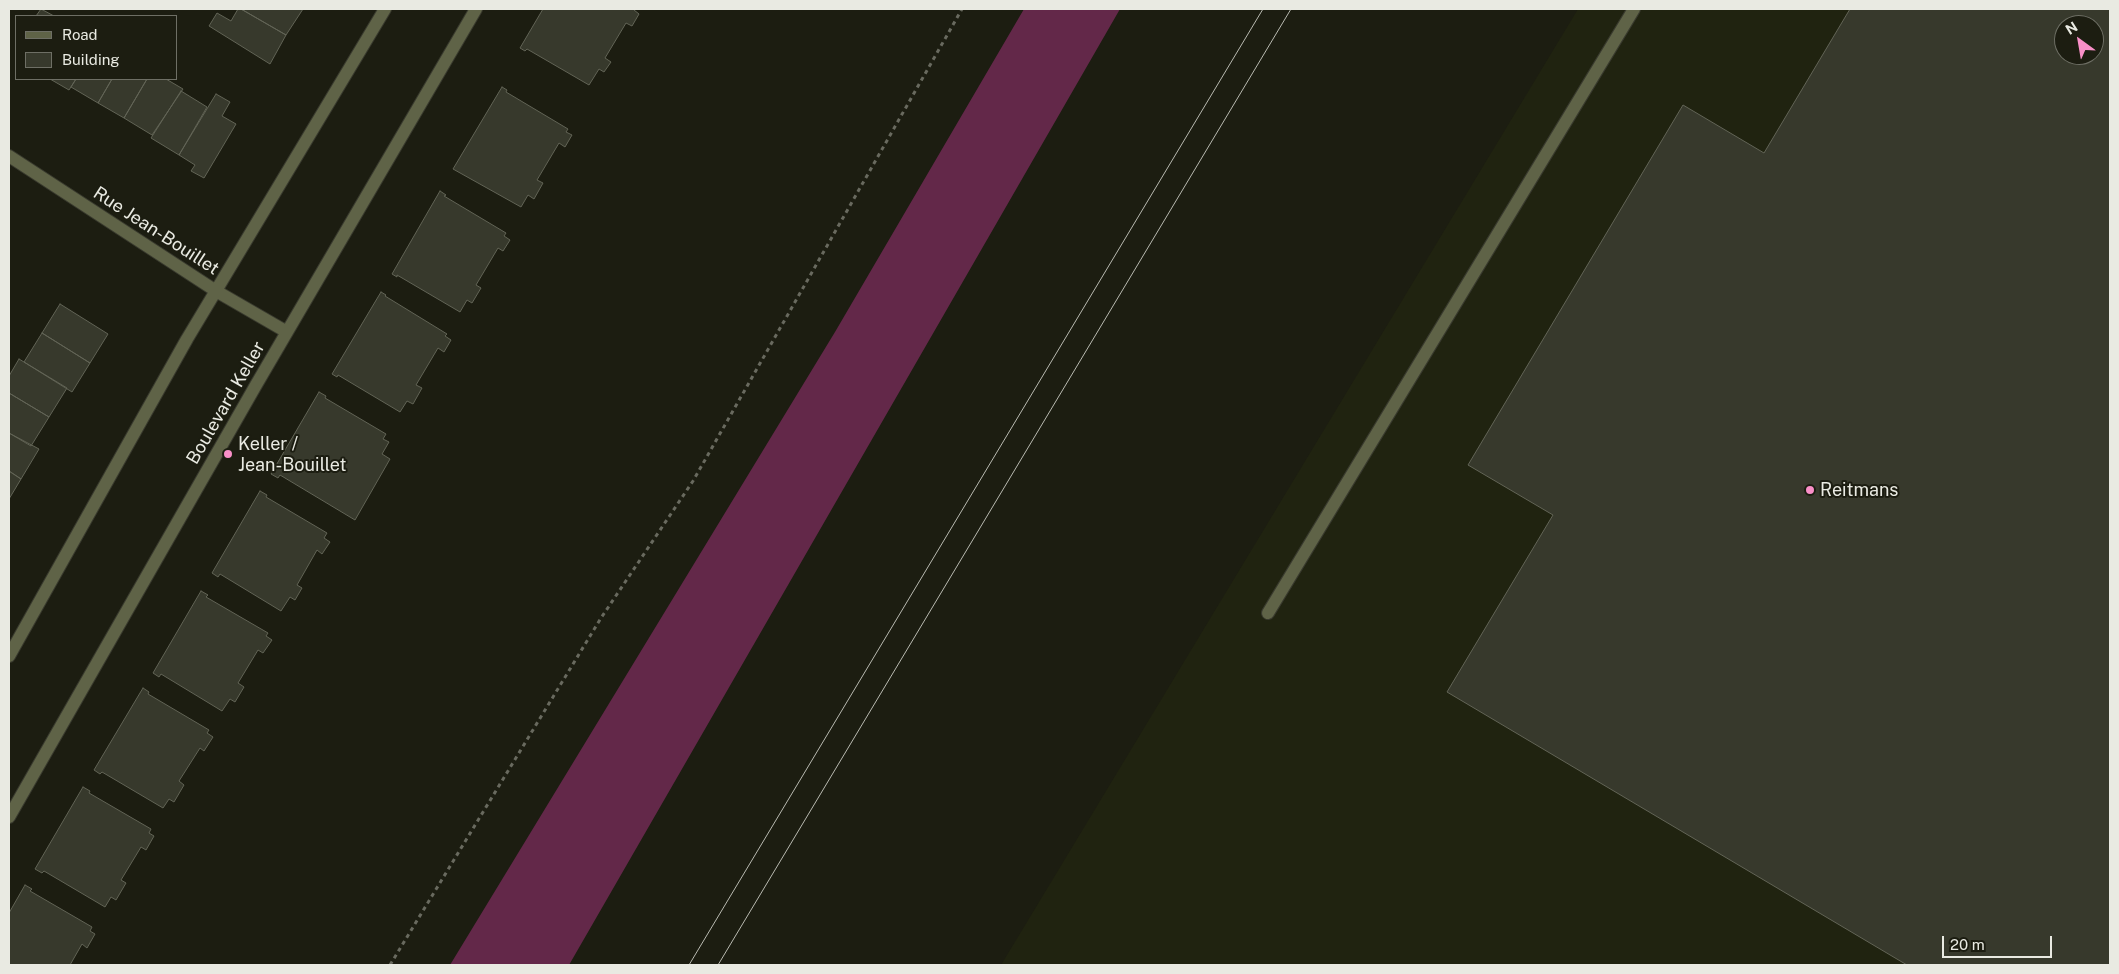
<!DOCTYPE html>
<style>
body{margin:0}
#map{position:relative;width:2119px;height:974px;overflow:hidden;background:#1c1d11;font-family:"Public Sans",sans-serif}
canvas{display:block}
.frame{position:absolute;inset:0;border:10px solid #e9eae2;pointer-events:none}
.legend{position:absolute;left:15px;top:15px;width:162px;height:65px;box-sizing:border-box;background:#1c1d11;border:1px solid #6e6f65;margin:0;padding:6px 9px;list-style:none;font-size:15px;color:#e9eae2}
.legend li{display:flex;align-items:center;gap:10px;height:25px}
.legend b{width:25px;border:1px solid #6e6f65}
.north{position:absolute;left:2054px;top:15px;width:50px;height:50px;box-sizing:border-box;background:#1c1d11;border:1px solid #6e6f65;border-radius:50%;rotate:328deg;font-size:14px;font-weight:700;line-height:20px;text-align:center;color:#e9eae2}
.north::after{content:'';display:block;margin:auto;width:18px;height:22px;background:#f98fc8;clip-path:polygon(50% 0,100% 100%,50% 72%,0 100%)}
.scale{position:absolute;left:1942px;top:936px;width:110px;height:22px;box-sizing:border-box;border:2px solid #e9eae2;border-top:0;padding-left:6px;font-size:15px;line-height:18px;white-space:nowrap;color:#e9eae2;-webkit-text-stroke:4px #1c1d11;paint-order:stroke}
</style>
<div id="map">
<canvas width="2119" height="974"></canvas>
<div class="frame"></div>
<ul class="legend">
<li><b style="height:6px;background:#5f6347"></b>Road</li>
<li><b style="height:14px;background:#37392c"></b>Building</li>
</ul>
<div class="north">N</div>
<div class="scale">20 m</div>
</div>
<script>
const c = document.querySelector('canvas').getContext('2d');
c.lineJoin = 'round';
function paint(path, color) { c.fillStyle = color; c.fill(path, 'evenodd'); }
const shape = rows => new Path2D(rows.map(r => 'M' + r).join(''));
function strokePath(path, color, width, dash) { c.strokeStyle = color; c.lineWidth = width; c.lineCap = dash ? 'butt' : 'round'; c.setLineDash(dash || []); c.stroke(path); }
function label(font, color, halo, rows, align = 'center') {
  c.font = font + ' "Public Sans",sans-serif'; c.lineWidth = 4; c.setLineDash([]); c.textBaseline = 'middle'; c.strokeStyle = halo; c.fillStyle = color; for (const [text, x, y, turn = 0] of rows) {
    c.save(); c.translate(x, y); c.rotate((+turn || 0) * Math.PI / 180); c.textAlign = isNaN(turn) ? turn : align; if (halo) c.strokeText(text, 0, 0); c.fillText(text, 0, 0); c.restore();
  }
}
const built = shape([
 [1578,9,2110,9,2110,965,1001,965],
 [2064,25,2094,25,2094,55,2064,55]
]);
const forest = shape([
 [1024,9,1120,9,569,965,450,965,835,332]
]);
const building = shape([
 [41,9,54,16,36,16,41,9],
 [238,9,241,9,286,35,270,64,209,26,217,13,231,21,238,9],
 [241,9,303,9,286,35,241,9],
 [543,9,635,9,634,10,639,14,632,26,626,23,605,58,611,62,604,72,599,69,589,85,527,49,525,51,520,48,543,9],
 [1850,9,2110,9,2110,965,1907,965,1447,692,1553,515,1468,465,1683,105,1764,153,1850,9],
 [2064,25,2094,25,2094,55,2064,55,2064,25],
 [50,79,76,79,69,90,50,79],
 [76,79,112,79,98,103,71,87,76,79],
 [112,79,147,79,124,118,98,103,112,79],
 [147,79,166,79,183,89,152,135,124,118,147,79],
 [502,87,507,90,506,92,568,129,566,132,572,135,565,147,559,143,537,180,543,183,534,199,528,195,521,207,453,169,502,87],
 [181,91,207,107,179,155,151,138,181,91],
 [216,94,230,102,222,116,236,124,204,178,191,171,195,165,179,155,216,94],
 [440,191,446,195,444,196,506,233,504,236,510,240,503,251,498,248,476,285,481,288,472,303,467,300,460,312,397,275,397,277,392,274,440,191],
 [381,292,386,295,385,296,447,334,445,336,451,340,444,352,438,348,416,385,422,388,413,404,407,401,400,412,338,375,337,377,332,374,381,292],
 [60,304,108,334,90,363,42,333,60,304],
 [42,333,90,363,72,392,24,362,42,333],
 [19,359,67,388,49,417,9,393,9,376,19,359],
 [319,392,326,396,325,398,386,434,383,439,389,442,382,454,390,459,355,520,280,475,278,478,271,474,319,392],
 [9,393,49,417,31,446,9,433,9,393],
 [9,433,39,449,21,479,9,471,9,433],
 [9,471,21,479,9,499,9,471],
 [260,491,267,495,266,497,327,533,324,538,330,542,322,554,317,550,297,585,302,588,295,600,290,597,281,611,220,574,218,577,212,573,260,491],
 [201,591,208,595,206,597,268,633,266,636,272,640,263,653,258,650,238,683,244,687,235,702,230,699,222,711,161,674,159,677,153,673,201,591],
 [143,688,149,692,148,694,209,730,207,733,213,737,204,751,200,748,179,781,184,785,174,802,169,799,163,808,102,772,100,774,94,770,143,688],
 [83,787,90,791,89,793,151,829,149,833,154,836,146,850,141,847,121,880,126,883,116,900,111,897,105,907,44,871,42,873,35,869,83,787],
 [25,885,32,889,30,891,92,927,90,931,95,934,87,948,82,944,70,965,9,965,9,913,25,885]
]);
const path = shape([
 [390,965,601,618,693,481,962,9]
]);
const minor = shape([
 [9,156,216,291,287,332],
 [1268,613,1634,9],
 [9,656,187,339,385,9],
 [9,817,256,385,476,9]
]);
const tram = shape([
 [689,965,1263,9],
 [718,965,1291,9]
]);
const markers = [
 [228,454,5,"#f98fc8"],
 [1810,490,5,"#f98fc8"]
];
const streetNames = [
 ["Rue Jean-Bouillet",156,231,33],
 ["Boulevard Keller",226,403,-60]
];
const poiNames = [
 ["Keller /",238,444],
 ["Jean-Bouillet",238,465],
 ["Reitmans",1820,490]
];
paint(built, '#202310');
paint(forest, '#632849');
paint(building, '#37392c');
strokePath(building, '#626456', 1);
strokePath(minor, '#393a2e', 14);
strokePath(path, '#696a5f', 3, [4, 4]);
strokePath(minor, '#5f6347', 12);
strokePath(tram, '#b9bab1', 1);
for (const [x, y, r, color] of markers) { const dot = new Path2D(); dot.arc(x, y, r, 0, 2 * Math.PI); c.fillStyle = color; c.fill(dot); strokePath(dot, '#1c1d11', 2); }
label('18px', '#e9eae2', '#1c1d11', streetNames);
label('18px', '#e9eae2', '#1c1d11', poiNames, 'left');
</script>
